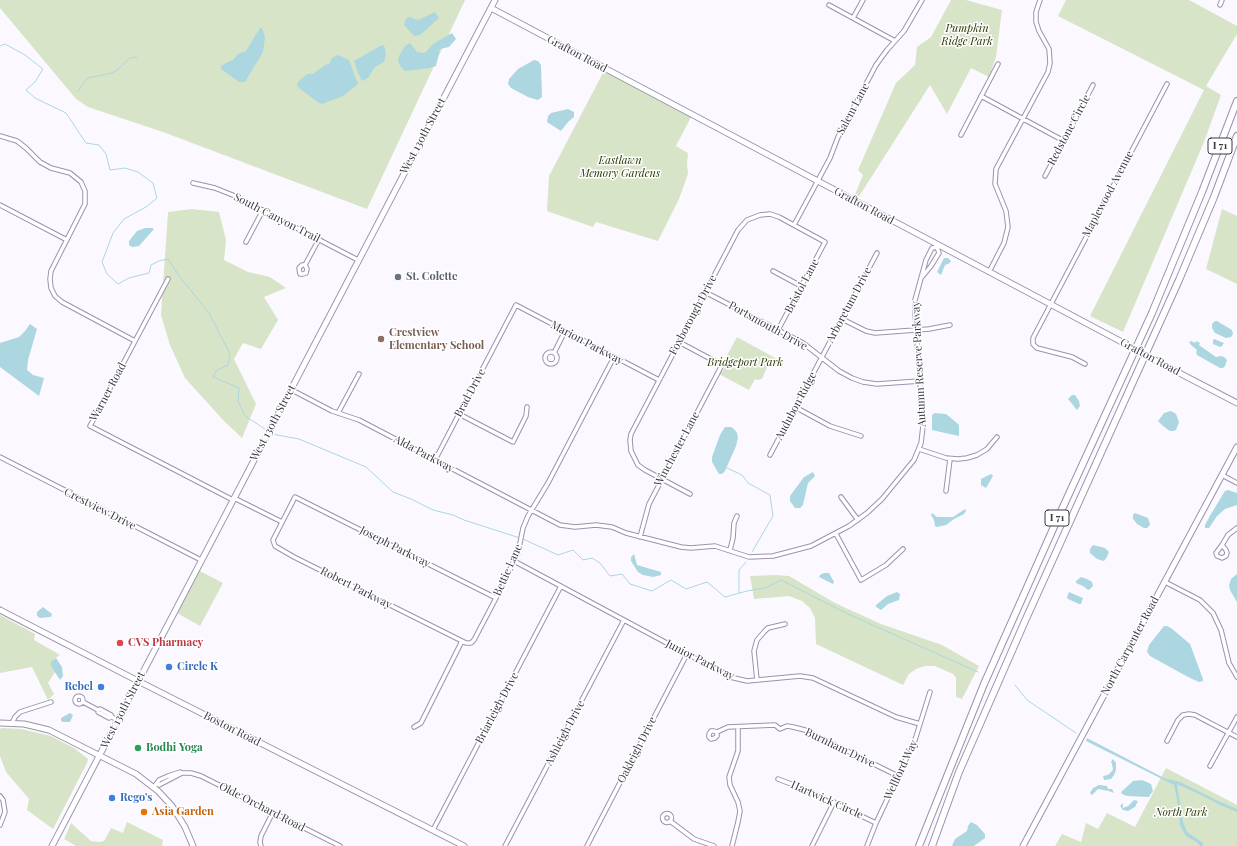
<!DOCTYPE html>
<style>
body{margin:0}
canvas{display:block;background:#fbf9ff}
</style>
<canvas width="1237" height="846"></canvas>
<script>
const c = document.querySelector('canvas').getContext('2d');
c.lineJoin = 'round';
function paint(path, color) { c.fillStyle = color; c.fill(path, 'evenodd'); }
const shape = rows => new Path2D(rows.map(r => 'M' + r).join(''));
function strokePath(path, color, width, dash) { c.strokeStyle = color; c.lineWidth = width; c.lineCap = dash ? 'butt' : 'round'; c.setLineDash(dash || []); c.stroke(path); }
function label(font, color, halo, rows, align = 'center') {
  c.font = font + ' "Playfair Display",serif'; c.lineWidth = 3; c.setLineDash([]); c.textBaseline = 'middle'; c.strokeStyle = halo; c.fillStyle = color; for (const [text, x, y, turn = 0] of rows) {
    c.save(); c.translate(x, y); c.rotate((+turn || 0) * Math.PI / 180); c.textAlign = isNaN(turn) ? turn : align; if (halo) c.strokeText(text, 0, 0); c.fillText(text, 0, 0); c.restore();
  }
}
const green = shape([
 [0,0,465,0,367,209,163,132,88,107,76,99,0,8],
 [951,0,966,0,1002,10,996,57,989,77,971,68,947,114,930,85,858,198,854,197,863,175,858,170,896,83,915,65,917,47,931,37],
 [1066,0,1189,0,1237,26,1237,34,1206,86,1221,95,1204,142,1123,332,1090,316,1204,90,1058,16],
 [605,69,692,115,676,146,688,153,687,163,688,174,679,199,658,241,596,222,593,227,547,211,549,176],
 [192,209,219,212,226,240,224,260,248,272,270,277,286,288,264,297,278,320,261,349,243,343,234,359,256,404,242,438,223,420,185,378,170,345,161,315,168,212],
 [1222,209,1237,216,1237,284,1206,269],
 [737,337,777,359,781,364,776,367,768,365,762,379,758,380,755,379,749,390,719,374,726,367,726,364,724,361],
 [198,570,223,583,200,626,177,613],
 [775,575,789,576,835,603,881,624,942,645,979,666,962,699,956,697,956,678,953,674,935,666,925,666,916,669,909,674,903,685,816,644,815,618,810,608,802,601,789,596,754,599,750,576],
 [0,615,35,634,34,640,60,655,54,659,51,666,55,672,48,683,54,694,48,700,32,667,0,673],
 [2,728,21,729,51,736,74,748,88,759,87,763,53,829,27,810,29,799,6,772,0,756,0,729],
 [1166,768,1237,805,1237,846,1055,846,1062,834,1081,842,1086,823,1098,829,1107,813,1135,827],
 [127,822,163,840,162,846,76,846,64,839,71,823,91,841,99,842,104,841,111,828,123,833]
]);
const water = shape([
 [435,12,439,18,420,35,414,36,404,25,405,21,407,18,410,17,418,20],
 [260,28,262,28,265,37,263,52,245,82,239,82,221,69,221,66,228,62,233,60,238,54,246,51],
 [452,33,456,39,449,47,440,49,436,66,430,68,405,71,400,66,398,60,399,56,405,46,410,43,417,52,425,53,433,44],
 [384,45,386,54,384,62,375,67,368,78,362,81,358,73,354,61,380,46],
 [338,55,349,60,358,84,343,96,322,104,319,103,299,88,297,85,298,82,307,74,313,74,325,65,329,64,332,58],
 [534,60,538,61,541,65,542,97,538,100,528,97,511,88,508,84,509,79,518,69],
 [568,109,574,112,574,117,568,122,561,131,547,122,548,116,551,113],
 [145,228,152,228,154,229,139,246,132,247,129,245,129,241,137,231],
 [944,258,948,258,951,261,950,263,945,265,941,275,937,272],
 [1215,321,1217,321,1232,330,1233,334,1231,337,1226,338,1215,333,1212,328,1212,324],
 [30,324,37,329,28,360,27,370,33,375,44,378,39,396,0,367,0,343,19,337,25,331],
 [1214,339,1224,343,1222,346,1220,347,1213,344,1213,340],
 [1191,341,1195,343,1196,341,1200,343,1199,345,1216,357,1221,356,1224,357,1227,360,1225,366,1223,368,1220,368,1197,355,1196,352,1197,350,1191,345,1189,342],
 [1072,395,1075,395,1079,401,1080,406,1077,410,1068,399],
 [1171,411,1176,414,1179,422,1176,430,1173,431,1170,431,1163,426,1158,421,1164,413],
 [935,413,946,414,957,423,959,425,959,436,945,433,932,430,932,415],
 [725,427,731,427,734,429,737,433,738,438,736,446,725,471,722,474,719,474,712,462,712,457,720,435],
 [813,472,815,476,808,483,803,505,800,508,795,508,790,501,790,496,804,477],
 [991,474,993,476,986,488,981,485,981,479],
 [1228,490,1237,493,1237,505,1225,509,1217,516,1209,528,1205,528,1205,525,1211,514,1225,491],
 [965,509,966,511,964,514,954,519,946,525,937,527,935,526,934,520,931,515,932,513,937,517,953,517],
 [1135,513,1148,518,1150,524,1149,526,1147,528,1144,528,1137,524,1133,519,1133,515],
 [1093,545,1105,548,1109,552,1107,557,1104,561,1097,559,1090,553,1090,549],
 [634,554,637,565,661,572,661,575,653,577,643,575,638,572,631,561,631,557],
 [825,573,829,573,834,582,833,584,819,577,821,574],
 [1237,574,1237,602,1230,590,1229,585,1231,579],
 [1081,577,1087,579,1092,582,1093,586,1090,589,1088,590,1083,586,1076,583,1076,581],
 [897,592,900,594,899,600,888,604,881,610,876,607,876,605,887,596],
 [1069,592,1083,598,1081,604,1079,604,1068,599,1067,597],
 [43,607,52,614,51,617,40,618,37,616,37,612],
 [1164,626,1167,626,1171,628,1190,644,1203,679,1203,681,1199,682,1188,677,1150,656,1147,652,1149,645],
 [56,658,62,667,63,676,60,680,51,666,51,662],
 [70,713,73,715,70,722,63,722,61,721,61,718],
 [1087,738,1164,778,1180,782,1218,801,1237,809,1237,812,1220,805,1201,795,1177,784,1183,822,1187,832,1203,843,1203,846,1200,846,1198,843,1186,836,1180,826,1177,799,1174,785,1086,741],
 [1113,759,1116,763,1116,770,1114,775,1111,779,1104,780,1103,776,1108,775,1113,770,1112,764,1111,762],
 [1142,780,1151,784,1153,791,1150,795,1149,797,1127,796,1122,794,1121,792,1131,783,1133,781],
 [1099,785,1107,786,1108,789,1112,789,1114,793,1109,791,1098,789,1092,795,1090,793,1093,788],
 [1134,800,1138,801,1135,807,1128,811,1123,810,1120,806,1123,803,1123,808,1128,806],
 [971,822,977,825,985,834,985,838,974,846,952,846,955,839,967,831,968,826]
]);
const stream = shape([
 [0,46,5,44,25,55,43,69,35,82,26,90,35,98,66,113,86,143,99,145,106,154,110,170,125,168,138,172,153,183,157,198,146,207,124,219,113,233,102,262,107,274,118,284,129,278,149,273,151,265,159,261,168,259,180,277,209,313,230,354,228,365,217,370,213,377,239,388,238,401,245,416,268,431],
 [78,91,85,81,88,78,112,73,117,70,130,58,135,57,137,58],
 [270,432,277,435,299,439,366,467,393,492,411,499,433,510,453,515,464,520,520,538],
 [727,468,742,475,748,483,770,495,773,516,752,552],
 [523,539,558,555,573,550,583,560,592,558,600,563,610,576,622,574,630,584,652,591,671,580,686,589,707,582,725,597,747,591,765,588,781,580,848,614,978,672],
 [739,593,739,570,746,562],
 [1015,685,1027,700,1076,733]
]);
const street = shape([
 [829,5,895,41],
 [1220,5,1222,0],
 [853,18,863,0],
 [981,96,1064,141],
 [961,135,998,64],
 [0,136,17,141,26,148,40,162,51,168,70,173,81,182,85,191,85,204,51,271,50,279,51,288,55,296,62,302,135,341],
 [1045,176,1093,85],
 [193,183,215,188,235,196,358,260],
 [0,205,67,240],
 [794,225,830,158,838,137,876,65,887,50,904,31,922,0],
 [246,242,263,210],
 [305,265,307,269,306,273,303,274,300,274,299,268,302,265,305,265,319,239],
 [773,271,801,286],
 [989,272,1004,243,1008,227,1006,211,995,184,996,169,1048,72,1050,63,1049,49,1039,31,1036,22,1036,12,1040,0],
 [168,279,90,426,233,500],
 [705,292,803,343,839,371,852,378,863,382,877,384,920,381],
 [842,319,866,331,875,333,929,329,950,325],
 '545 358a6 6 0 1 1 12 0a6 6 0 1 1-12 0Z',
 [554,353,565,331],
 [1085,364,1072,357,1037,348,1033,344,1033,338,1167,84],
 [290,389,332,411,359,420,560,525,575,527,596,525,612,527,626,533,681,547,691,548,715,546,749,557,773,556,811,546,849,526,867,513,882,499,914,460,921,443,923,426,915,312,915,300,926,260,932,248,937,247,939,253,931,266,922,277],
 [795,407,830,426,861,436],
 [338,413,359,374],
 [459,414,513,442,526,416,527,407],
 [919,449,946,458,958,459,967,458,977,455,987,449,997,437],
 [770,455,877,253],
 [0,457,201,560],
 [435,460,516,305,659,380],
 [1222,475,1237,483],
 [946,491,950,459],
 [690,494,645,470,638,465,631,451,630,440,631,434,738,230,747,220,760,215,770,214,779,217,825,242,778,330],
 [841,497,858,520],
 [234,498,282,522],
 [836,534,861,580,886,565,903,549],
 [640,537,649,504,722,365,679,342],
 [1222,545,1226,550,1227,553,1226,556,1222,558,1217,556,1216,553,1222,545],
 [1222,545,1228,535,1237,528],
 [730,550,733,538,734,523,737,516],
 [514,561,730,677,747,681,800,676,813,678,896,717,920,724],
 [1165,582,1200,600,1213,613,1221,630,1229,663,1237,677],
 [496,598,295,497,273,540,275,546,294,557,466,643,471,643,474,640,496,598,514,561,518,553,523,528,528,516,548,483,614,357],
 [757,680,754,651,757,640,764,632,768,628,785,624],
 '75 700a4 4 0 1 1 8 0a4 4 0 1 1-8 0Z',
 [83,702,98,710],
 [112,717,111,715,100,709,98,710,98,712,109,718,112,717,117,720],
 [12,723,15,717,20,712,51,702],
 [414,727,421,723,462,641],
 [717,732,717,736,715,738,711,739,709,737,709,734,711,731,714,731,717,732,728,727,775,725,780,729,787,726,793,727,805,730,898,776],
 [1167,741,1178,720,1183,715,1189,714,1195,715,1237,737],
 [1210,766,1237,717],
 [182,773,191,773,201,776,340,846],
 [778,779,807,790,876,823],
 [154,787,159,780,168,776,180,772,182,773,159,785,158,784],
 [0,796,3,800,5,812,0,825],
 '662.5 818a4.5 4.5 0 1 1 9 0a4.5 4.5 0 1 1-9 0Z',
 [670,821,694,839,714,846],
 [433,830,561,586],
 [261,846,260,842,261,836,273,812],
 [505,846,624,620],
 [587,846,687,654],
 [732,846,738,822,740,811,738,802,730,785,729,777,738,751,738,727],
 [812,846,834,802],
 [867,846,876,823,915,740,930,692]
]);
const secondary = shape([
 [491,8,1120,341],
 [1162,364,1237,403],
 [0,610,138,681,464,846],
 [0,723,24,724,49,730,136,774,158,791,172,806,185,827,193,846],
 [52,846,495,0],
 [1023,846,1237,447]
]);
const highway = shape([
 [919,846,984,684,1057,520,1152,313,1202,192,1237,101],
 [932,846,959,772,1025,621,1179,280,1214,197,1237,136]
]);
const secondaryBridge = shape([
 [1120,341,1162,364]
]);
const markers = [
 [398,277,4,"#6b7280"],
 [381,339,4,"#8d6e63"],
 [120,643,4,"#e0444e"],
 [169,667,4,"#3f7fe0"],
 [101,687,4,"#3f7fe0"],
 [138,748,4,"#2e9e5b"],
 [112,798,4,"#3f7fe0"],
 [144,812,4,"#e8710a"]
];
const shields = [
 [1220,146,24],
 [1057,518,24]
];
const shieldNames = [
 ["I 71",1220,146],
 ["I 71",1057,518]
];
const parkNames = [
 ["Pumpkin",967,29],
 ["Ridge Park",967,42],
 ["Eastlawn",620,161],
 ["Memory Gardens",620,174],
 ["Bridgeport Park",745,363],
 ["North Park",1181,813]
];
const streetNames = [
 ["Grafton Road",577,54,28],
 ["Salem Lane",853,109,-62],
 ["Redstone Circle",1069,130,-62],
 ["West 130th Street",423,136,-62],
 ["Maplewood Avenue",1108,194,-62],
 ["Grafton Road",864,206,28],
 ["South Canyon Trail",277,218,27],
 ["Bristol Lane",802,286,-62],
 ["Arboretum Drive",849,305,-62],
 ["Foxborough Drive",693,315,-62],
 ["Portsmouth Drive",768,326,29],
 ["Marion Parkway",587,343,28],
 ["Grafton Road",1150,357,28],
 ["Autumn Reserve Parkway",919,364,-93],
 ["Warner Road",108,392,-62],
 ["Brad Drive",470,393,-62],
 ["Audubon Ridge",796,406,-62],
 ["West 130th Street",273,423,-62],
 ["Winchester Lane",677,449,-62],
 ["Alda Parkway",424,454,28],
 ["Crestview Drive",100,509,27],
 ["Joseph Parkway",395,547,27],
 ["Bettie Lane",508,570,-66],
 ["Robert Parkway",356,588,27],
 ["North Carpenter Road",1130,646,-62],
 ["Junior Parkway",700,660,27],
 ["Briarleigh Drive",497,708,-62],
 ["West 130th Street",123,710,-63],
 ["Boston Road",232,729,27],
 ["Ashleigh Drive",565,733,-62],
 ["Burnham Drive",840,748,26],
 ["Oakleigh Drive",637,750,-63],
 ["Wellford Way",901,770,-65],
 ["Hartwick Circle",827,800,24],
 ["Olde Orchard Road",262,807,27]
];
const worshipNames = [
 ["St. Colette",406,277]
];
const educationNames = [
 ["Crestview",389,333],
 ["Elementary School",389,346]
];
const healthNames = [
 ["CVS Pharmacy",128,643]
];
const shopNames = [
 ["Circle K",177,667],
 ["Rebel",93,687,"right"],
 ["Rego's",120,798]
];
const leisureNames = [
 ["Bodhi Yoga",146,748]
];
const foodNames = [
 ["Asia Garden",152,812]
];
paint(green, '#d8e4c7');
paint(water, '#acd6e0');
strokePath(stream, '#acd6e0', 1);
strokePath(street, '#9c92ad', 5.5);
strokePath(secondary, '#9c92ad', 7);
strokePath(highway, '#9c92ad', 8);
strokePath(street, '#fff', 3.5);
strokePath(secondary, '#fff', 5);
strokePath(highway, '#fff', 6);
strokePath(secondaryBridge, '#9c92ad', 7, []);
strokePath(secondaryBridge, '#fff', 5);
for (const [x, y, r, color] of markers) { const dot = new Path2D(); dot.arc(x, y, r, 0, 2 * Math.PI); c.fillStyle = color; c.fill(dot); strokePath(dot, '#fff', 1.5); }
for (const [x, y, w] of shields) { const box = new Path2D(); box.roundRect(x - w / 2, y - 8, w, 16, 3); c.fillStyle = '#fff'; c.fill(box); strokePath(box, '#3c3843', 1); }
label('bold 10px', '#3c3843', null, shieldNames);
label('italic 11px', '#283804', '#fff', parkNames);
label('11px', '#3c3843', '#fff', streetNames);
label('bold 11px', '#5b616d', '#fff', worshipNames, 'left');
label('bold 11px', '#785e54', '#fff', educationNames, 'left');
label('bold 11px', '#be3a42', '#fff', healthNames, 'left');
label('bold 11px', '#366cbe', '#fff', shopNames, 'left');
label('bold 11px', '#27864d', '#fff', leisureNames, 'left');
label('bold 11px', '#c56008', '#fff', foodNames, 'left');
</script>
